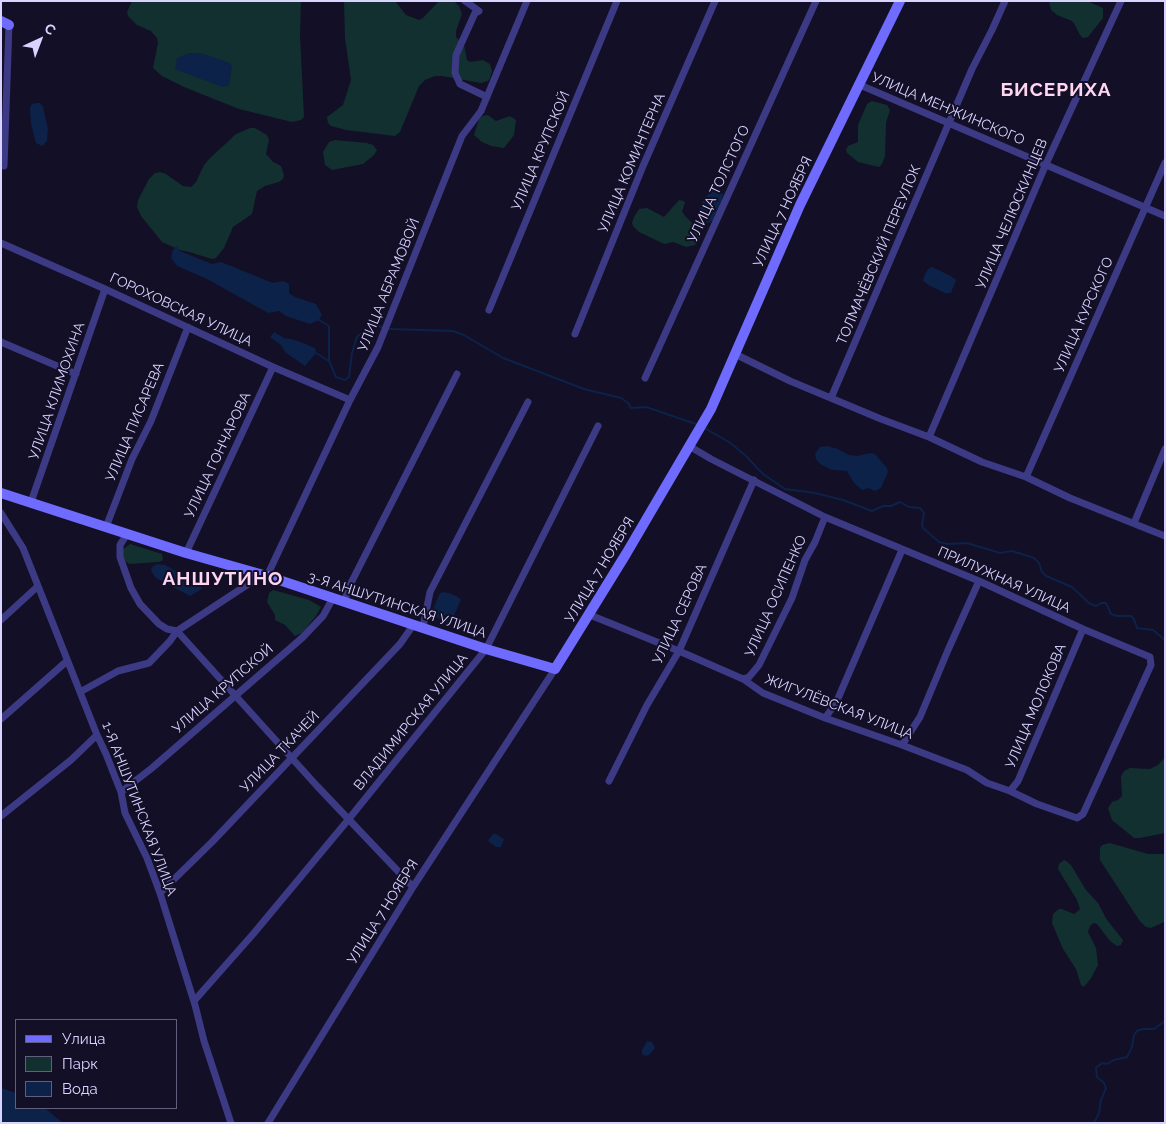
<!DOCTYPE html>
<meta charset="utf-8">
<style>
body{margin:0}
#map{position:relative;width:1166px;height:1124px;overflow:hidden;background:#130f26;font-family:Raleway,sans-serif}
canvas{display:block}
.frame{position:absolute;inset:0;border:2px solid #d9d4ff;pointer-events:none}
.legend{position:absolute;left:15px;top:1019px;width:162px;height:90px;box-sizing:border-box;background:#130f26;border:1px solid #625e7d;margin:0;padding:6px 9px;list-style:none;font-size:15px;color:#d9d4ff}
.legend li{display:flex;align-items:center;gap:10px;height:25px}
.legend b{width:25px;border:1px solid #625e7d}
.north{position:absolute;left:15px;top:15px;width:50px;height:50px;-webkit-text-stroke:4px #130f26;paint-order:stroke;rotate:43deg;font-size:14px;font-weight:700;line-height:20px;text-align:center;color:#d9d4ff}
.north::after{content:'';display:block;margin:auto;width:18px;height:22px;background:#d9d4ff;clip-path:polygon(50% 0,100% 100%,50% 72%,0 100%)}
</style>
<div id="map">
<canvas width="1166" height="1124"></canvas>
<div class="frame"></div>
<ul class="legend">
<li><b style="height:6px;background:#6f6bff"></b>Улица</li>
<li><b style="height:14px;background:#12302f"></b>Парк</li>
<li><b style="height:14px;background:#0c2248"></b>Вода</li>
</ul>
<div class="north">С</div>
</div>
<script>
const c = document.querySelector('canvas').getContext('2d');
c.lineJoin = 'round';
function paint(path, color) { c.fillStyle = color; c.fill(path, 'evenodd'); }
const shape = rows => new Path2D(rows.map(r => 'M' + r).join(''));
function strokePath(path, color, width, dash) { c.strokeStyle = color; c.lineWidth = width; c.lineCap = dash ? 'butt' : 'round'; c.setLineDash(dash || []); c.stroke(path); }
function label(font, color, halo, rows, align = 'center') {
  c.font = font + ' Raleway,sans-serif'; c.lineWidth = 4; c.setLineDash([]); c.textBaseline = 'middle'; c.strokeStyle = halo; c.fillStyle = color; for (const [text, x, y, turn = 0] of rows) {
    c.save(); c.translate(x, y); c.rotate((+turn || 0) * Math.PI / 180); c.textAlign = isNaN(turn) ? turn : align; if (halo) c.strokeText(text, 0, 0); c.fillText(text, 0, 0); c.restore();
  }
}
const green = shape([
 [132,1,301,1,300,35,304,117,301,120,292,122,239,109,184,87,162,76,153,68,158,43,157,38,151,31,137,25,128,16,127,12],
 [344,1,395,1,406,15,419,20,423,18,439,1,454,1,459,6,462,14,456,31,456,37,464,45,467,60,470,62,483,60,490,64,492,71,490,78,488,81,481,83,442,76,435,76,425,80,419,86,400,132,395,136,346,130,331,126,328,123,327,117,343,105,351,80,345,38],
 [1049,1,1087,1,1103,8,1103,18,1088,37,1083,38,1080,35,1075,25,1072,21,1057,15,1051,10],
 [872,101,887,105,890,110,886,123,885,156,882,164,879,167,858,162,847,153,846,150,848,146,858,142,858,125,867,104],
 [488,115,496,121,510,116,516,120,514,135,504,148,491,146,482,142,474,135,479,119,482,116],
 [250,128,255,128,267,135,269,140,266,154,273,162,281,166,284,175,283,179,279,182,265,186,257,191,252,214,233,227,224,248,216,258,212,259,189,252,180,250,162,242,141,216,137,207,138,200,149,179,155,173,160,172,166,174,183,186,191,187,196,182,204,165,210,158,236,134],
 [335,140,367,143,373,145,377,150,374,155,363,164,332,170,325,165,323,152,329,142],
 [679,200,684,201,685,203,682,211,685,216,701,232,699,241,695,245,686,247,673,242,665,244,662,243,639,232,633,226,632,223,634,217,639,209,647,208,664,217],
 [130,544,162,554,163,560,159,562,129,564,123,559,122,550],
 [273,590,309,600,321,607,316,616,302,633,295,636,285,625,275,620,275,615,267,602,269,593],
 [1165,757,1165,833,1140,838,1134,838,1112,820,1108,808,1112,802,1118,800,1122,796,1121,776,1124,771,1130,768,1150,769,1158,765],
 [1110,843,1148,854,1165,854,1164,922,1151,928,1146,927,1139,920,1100,860,1100,848,1102,845],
 [1064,860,1066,861,1071,865,1086,890,1098,903,1107,920,1123,940,1121,945,1117,946,1110,941,1097,924,1094,923,1090,926,1088,932,1096,948,1098,965,1091,978,1084,987,1081,985,1076,969,1063,949,1052,923,1053,914,1059,909,1062,909,1074,914,1080,909,1077,900,1058,869,1059,864]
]);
const water = shape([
 [189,53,201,53,230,63,232,67,229,86,222,87,175,69,177,58],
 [36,103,40,103,43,107,48,129,47,141,42,146,36,143,31,124,30,108,32,104],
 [712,189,715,189,723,194,722,201,713,220,708,223,698,216,701,204],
 [177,246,180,251,212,264,221,262,273,283,283,281,289,284,289,293,295,297,316,304,322,315,319,320,310,324,286,316,279,311,268,313,207,279,177,266,171,258,173,250],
 [932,267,951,276,956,280,951,293,945,293,930,286,923,281,925,274,929,268],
 [274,332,284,338,291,339,303,343,315,348,316,353,305,366,286,353,281,345,270,337],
 [827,446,838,449,849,455,857,456,871,453,875,454,887,468,888,472,881,488,875,491,868,488,862,490,854,483,847,471,832,470,820,464,816,459,815,454,820,447],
 [157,564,165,565,197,582,201,586,202,589,190,596,156,578,151,571,152,567],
 [442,592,449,593,458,597,461,600,452,620,446,623,442,622,433,613,433,609,439,595],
 [494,833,504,839,501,847,496,847,488,841,489,839],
 [647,1041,652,1042,655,1048,649,1055,645,1056,642,1054,642,1050],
 [1,1088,16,1093,16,1108,45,1108,63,1123,1,1123]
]);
const stream = shape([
 [319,320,329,326,329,361],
 [389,329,453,331,464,335,503,358,584,389,621,398,628,403,631,408,646,407,696,424],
 [316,353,329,361,336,377,345,380,349,377,352,353,357,337,368,328,378,326,382,327],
 [706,429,729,442,745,455,763,474,785,489,815,493,843,500,872,511,883,506,891,506,900,502,909,507,920,508,924,513,922,525,923,528,939,542,948,544,967,543,1000,553,1012,551,1034,558,1039,563,1042,572,1046,576,1072,587,1089,603,1096,606,1101,603,1106,603,1111,614,1117,616,1131,616,1134,619,1137,628,1153,630,1165,640],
 [1094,1123,1099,1113,1101,1100,1106,1088,1104,1083,1097,1077,1096,1068,1102,1063,1107,1064,1114,1060,1127,1057,1132,1047,1134,1035,1137,1031,1143,1029,1154,1029,1165,1021]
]);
const street = shape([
 [465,1,479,11,475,13,456,55,455,73,460,84,487,97],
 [860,85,1165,216],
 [4,166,9,25],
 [1,243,105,289,273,367,350,400],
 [489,310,617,1],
 [575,334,643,166,715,1],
 [1,342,76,374],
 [735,354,790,381,881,419,929,437,982,462,1026,477,1070,498,1165,536],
 [645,378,816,1],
 [831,398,972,69,992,30,1005,1],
 [929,437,1046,164,1121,1],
 [1026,477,1165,163],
 [31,502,105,289],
 [1,513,23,548,97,735,106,754,121,792,125,813,147,858,160,893,195,1005,204,1041,231,1123],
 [1134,523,1165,449],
 [106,527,132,459,151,421,188,327],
 [127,534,120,545,120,557,131,588,140,604,159,624,167,629,177,631,317,786,413,887],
 [186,553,273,367],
 [267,576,350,400,378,347,462,136,481,111,527,1],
 [344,602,350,585,457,374],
 [590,615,679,651,743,679,763,693,825,718,902,745,967,770,987,783,1010,791,1037,804,1077,818,1083,814,1151,665,1150,657,1083,629,979,581,825,517,711,459,689,446],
 [1,620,37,587],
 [423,627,430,592,528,402],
 [743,679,749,677,759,665,792,598,805,560,815,542,825,517],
 [80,692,118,671,149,663,170,641,177,631,262,575],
 [825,718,836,703,902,550],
 [1,719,67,661],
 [902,745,920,717,948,650,979,581],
 [609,781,647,705,679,651,754,480],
 [1010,791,1018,781,1083,629],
 [121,792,152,768,302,638,323,616,333,598],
 [1,816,71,760,97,735],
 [160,893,212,842,400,644,414,624],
 [194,1001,254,933,348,820,486,649,598,426],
 [268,1123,413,887,555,669]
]);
const secondary = shape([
 [1,21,9,25],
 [1,493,186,553,267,576,486,649,555,669,626,554,711,409,800,205,900,1]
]);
const streetNames = [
 ["УЛИЦА МЕНЖИНСКОГО",948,109,23],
 ["УЛИЦА КРУПСКОЙ",541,151,-67],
 ["УЛИЦА КОМИНТЕРНА",632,163,-67],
 ["УЛИЦА ТОЛСТОГО",719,184,-65],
 ["УЛИЦА 7 НОЯБРЯ",783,212,-65],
 ["УЛИЦА ЧЕЛЮСКИНЦЕВ",1012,214,-67],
 ["ТОЛМАЧЁВСКИЙ ПЕРЕУЛОК",879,255,-67],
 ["УЛИЦА АБРАМОВОЙ",389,285,-68],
 ["ГОРОХОВСКАЯ УЛИЦА",181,310,25],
 ["УЛИЦА КУРСКОГО",1084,315,-66],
 ["УЛИЦА КЛИМОХИНА",57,391,-71],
 ["УЛИЦА ПИСАРЕВА",135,422,-67],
 ["УЛИЦА ГОНЧАРОВА",218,455,-65],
 ["УЛИЦА 7 НОЯБРЯ",600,570,-59],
 ["ПРИЛУЖНАЯ УЛИЦА",1004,580,24],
 ["УЛИЦА ОСИПЕНКО",776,596,-66],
 ["3-Я АНШУТИНСКАЯ УЛИЦА",397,605,18],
 ["УЛИЦА СЕРОВА",680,614,-65],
 ["УЛИЦА КРУПСКОЙ",223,689,-41],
 ["УЛИЦА МОЛОКОВА",1036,706,-67],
 ["ЖИГУЛЁВСКАЯ УЛИЦА",839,707,21],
 ["ВЛАДИМИРСКАЯ УЛИЦА",411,722,-51],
 ["УЛИЦА ТКАЧЕЙ",280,752,-46],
 ["1-Я АНШУТИНСКАЯ УЛИЦА",139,809,69],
 ["УЛИЦА 7 НОЯБРЯ",383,912,-58]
];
const districtNames = [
 ["БИСЕРИХА",1056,90],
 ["АНШУТИНО",223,579]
];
paint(green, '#12302f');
paint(water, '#0c2248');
strokePath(stream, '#0c2248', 2);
strokePath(street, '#3d3a85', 7);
strokePath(secondary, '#6f6bff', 10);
label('14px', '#d9d4ff', '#130f26', streetNames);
c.letterSpacing = '1px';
label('bold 19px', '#ffd6f0', '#130f26', districtNames);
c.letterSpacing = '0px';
</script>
